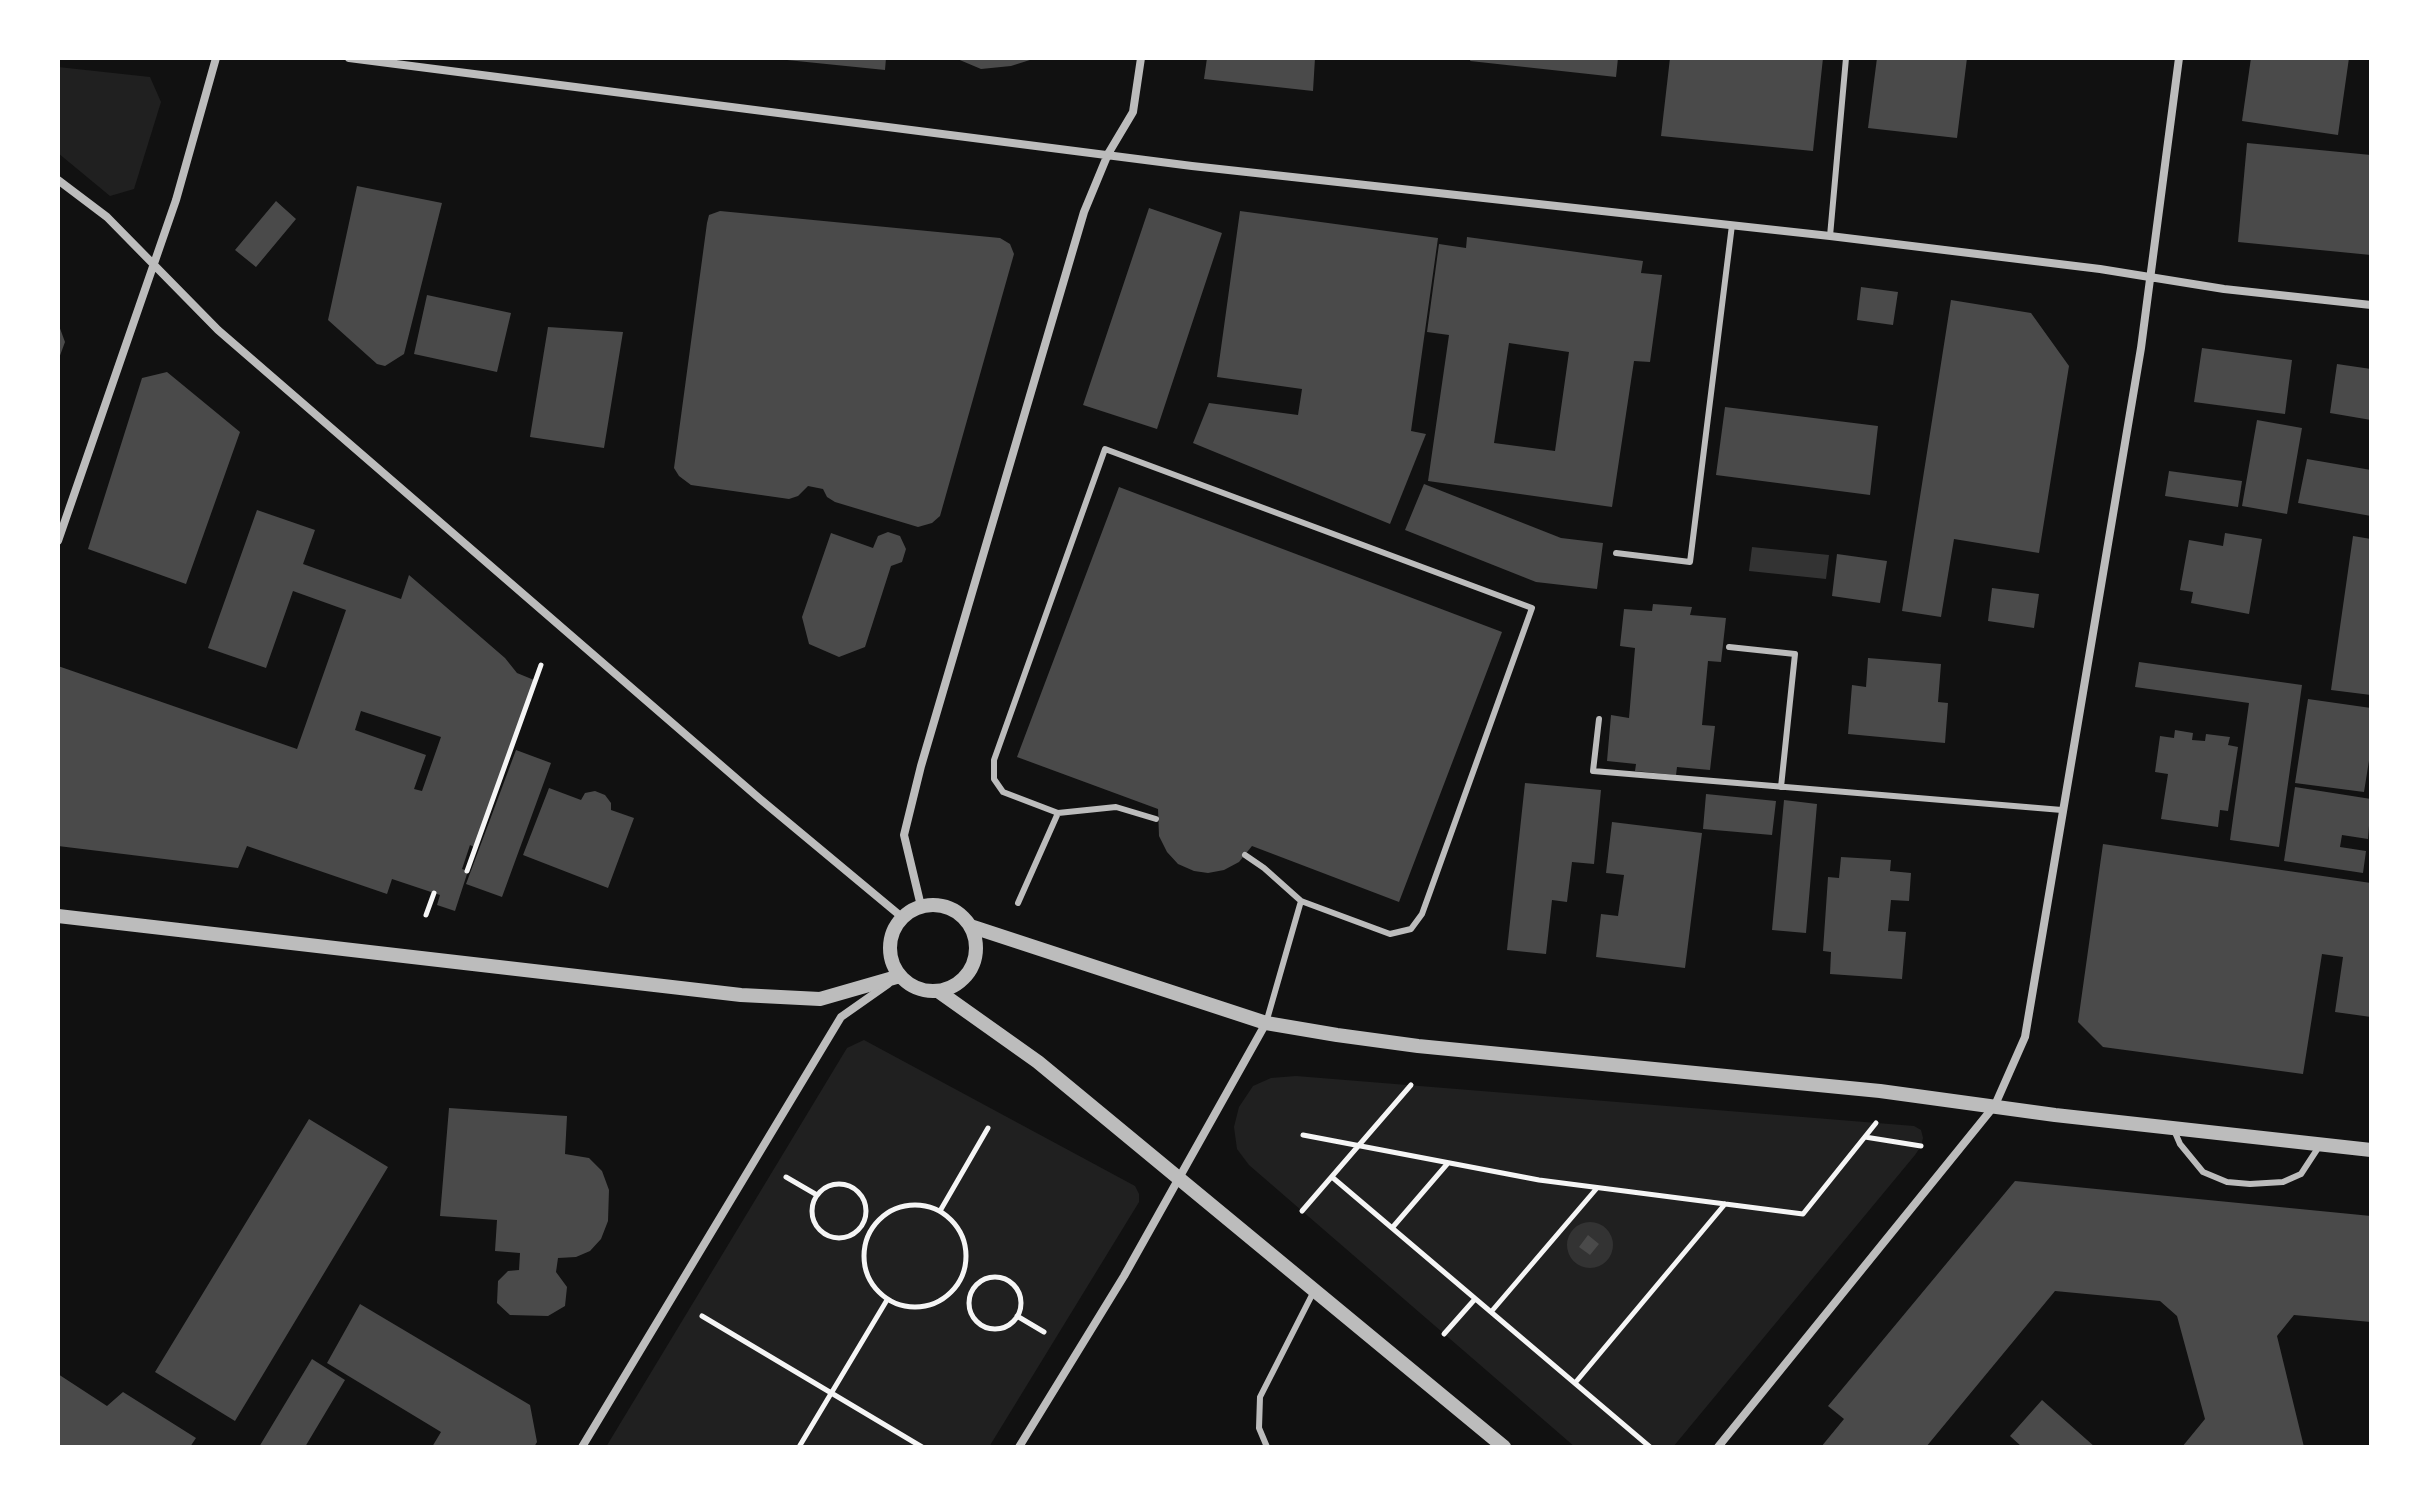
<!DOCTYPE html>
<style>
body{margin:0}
#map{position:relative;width:2429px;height:1505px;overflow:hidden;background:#111;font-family:Barlow,sans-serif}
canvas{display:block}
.frame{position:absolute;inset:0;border:60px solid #fff;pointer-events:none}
</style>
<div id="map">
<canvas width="2429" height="1505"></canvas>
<div class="frame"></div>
</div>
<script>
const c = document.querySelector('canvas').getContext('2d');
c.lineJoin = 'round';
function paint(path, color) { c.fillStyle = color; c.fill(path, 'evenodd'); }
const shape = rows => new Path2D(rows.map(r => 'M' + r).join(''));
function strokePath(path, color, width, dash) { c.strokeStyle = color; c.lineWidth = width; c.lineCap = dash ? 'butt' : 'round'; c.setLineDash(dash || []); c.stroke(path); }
const green = shape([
 [58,67,150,77,161,102,134,189,110,196,58,153],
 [864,1040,1135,1186,1139,1194,1139,1202,989,1447,606,1447,847,1048],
 [1296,1076,1914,1126,1921,1130,1923,1138,1921,1146,1915,1155,1673,1447,1575,1447,1249,1165,1237,1149,1234,1127,1239,1107,1253,1086,1271,1078]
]);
const water = shape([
 [1752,547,1829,555,1826,579,1749,571],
 '1567 1245a23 23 0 1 1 46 0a23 23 0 1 1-46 0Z'
]);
const building = shape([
 [787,58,886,58,885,70,787,60],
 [955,58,1033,58,1033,59,1011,66,981,69],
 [1207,58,1315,58,1313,91,1204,79],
 [1471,58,1618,58,1616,77,1470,61],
 [1670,58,1823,58,1813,151,1661,136],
 [1877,58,1967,58,1957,138,1868,128],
 [2251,58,2349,58,2338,135,2242,121],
 [2247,143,2371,155,2371,255,2238,242],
 [357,186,442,203,404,354,385,366,377,364,328,320],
 [276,201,296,219,256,267,235,250],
 [1149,208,1222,233,1157,429,1083,405],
 [720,211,1000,238,1010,244,1014,254,940,516,932,523,918,527,835,502,827,497,823,489,808,486,798,496,789,499,691,485,679,476,674,468,707,223,709,215],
 [1240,211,1438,238,1411,431,1426,434,1390,524,1193,443,1209,403,1298,415,1302,389,1217,377],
 [1467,237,1643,261,1641,273,1662,275,1650,362,1634,361,1612,507,1428,481,1449,335,1427,332,1439,244,1466,248],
 [1509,343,1569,352,1555,451,1494,443],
 [1861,287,1898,292,1893,325,1857,320],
 [427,295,511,313,497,372,414,354],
 [1951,300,2031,313,2069,366,2039,553,1954,539,1941,617,1902,611],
 [58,323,65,342,58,361],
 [548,327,623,332,604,448,530,437],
 [2202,348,2292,360,2285,414,2194,402],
 [2337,364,2371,369,2371,420,2330,413],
 [167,372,240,432,186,584,88,549,142,378],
 [1725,407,1878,426,1870,495,1716,475],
 [2257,420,2302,428,2287,514,2242,506],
 [2307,459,2371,470,2371,516,2298,503],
 [2169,471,2242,481,2238,507,2165,496],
 [1424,484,1561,538,1603,543,1597,589,1536,582,1405,530],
 [1119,487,1502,632,1399,902,1252,846,1239,862,1224,870,1208,873,1194,871,1178,864,1167,852,1159,836,1158,809,1017,757],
 [257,510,315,530,303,564,401,599,409,575,505,658,517,673,534,680,474,847,470,845,462,869,468,871,455,911,437,905,440,895,392,879,387,894,247,846,238,868,58,846,58,666,297,749,346,610,293,591,266,668,208,648],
 [361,711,441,737,422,791,414,789,426,755,355,730],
 [888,532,900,536,906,549,902,562,891,566,865,647,839,657,809,644,802,617,831,533,873,548,878,536],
 [2225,533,2262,539,2249,614,2191,603,2193,592,2180,590,2189,540,2223,546],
 [2353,536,2371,539,2371,695,2331,690],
 [1837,554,1887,561,1880,603,1832,596],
 [1992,588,2039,594,2034,628,1988,621],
 [1653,604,1692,607,1690,615,1726,618,1721,662,1708,661,1702,725,1715,726,1710,770,1677,767,1676,775,1635,771,1636,764,1607,761,1611,715,1629,718,1635,648,1620,646,1624,609,1652,611],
 [1868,658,1941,664,1938,702,1948,703,1945,743,1848,734,1852,685,1866,687],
 [2139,662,2302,685,2279,847,2230,840,2249,703,2135,687],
 [2308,699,2371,708,2371,748,2364,792,2295,783],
 [2175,730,2193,733,2192,740,2205,741,2206,734,2230,737,2228,745,2238,747,2228,811,2220,810,2218,827,2161,819,2168,774,2155,772,2160,736,2174,738],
 [516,750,551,763,502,897,466,884],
 [1525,783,1601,790,1594,864,1572,862,1567,902,1552,900,1546,954,1507,950],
 [2295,787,2371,799,2368,839,2342,835,2340,847,2366,851,2363,873,2284,861],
 [549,788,581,800,585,793,595,791,605,795,611,803,611,810,634,818,608,888,523,855],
 [1706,794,1776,801,1772,835,1703,829],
 [1784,800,1817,804,1806,933,1772,930],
 [1612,822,1702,833,1685,968,1596,957,1601,914,1618,916,1624,875,1606,873],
 [2103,844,2371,883,2371,1017,2335,1012,2343,957,2322,954,2303,1074,2103,1047,2078,1022],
 [1841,857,1891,860,1890,871,1911,873,1909,901,1891,900,1888,931,1906,932,1902,979,1830,974,1831,952,1823,951,1828,877,1839,878],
 [449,1108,567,1116,565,1154,589,1158,602,1171,609,1190,608,1221,601,1239,590,1251,576,1257,558,1258,556,1272,567,1287,565,1306,548,1316,510,1315,497,1303,498,1281,508,1271,519,1270,520,1253,495,1251,497,1220,440,1216],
 [309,1119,388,1167,235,1421,155,1372],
 [2015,1181,2371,1216,2371,1322,2294,1315,2277,1336,2304,1447,2182,1447,2205,1419,2177,1316,2160,1301,2055,1291,1926,1447,1821,1447,1844,1419,1828,1406],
 [1588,1235,1599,1244,1590,1255,1579,1247],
 [360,1304,530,1405,537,1442,534,1447,432,1447,441,1432,327,1363],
 [312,1359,345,1380,305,1447,259,1447],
 [58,1374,107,1406,123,1392,196,1438,190,1447,58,1447],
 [2042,1400,2095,1447,2022,1447,2010,1436]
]);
const path = shape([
 [467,871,541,665],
 [426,915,434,893],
 [1303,1135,1539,1180,1803,1214,1876,1123],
 [1865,1137,1921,1146],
 [786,1177,817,1195],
 [1332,1177,1650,1447],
 '812 1211a27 27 0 1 1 54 0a27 27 0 1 1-54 0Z',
 '864 1256a51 51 0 1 1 102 0a51 51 0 1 1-102 0Z',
 [940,1211,988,1128],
 [1302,1211,1411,1085],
 [1392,1228,1448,1163],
 '969 1303a26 26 0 1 1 52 0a26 26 0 1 1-52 0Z',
 [1491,1312,1597,1188],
 [702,1316,922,1447],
 [1017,1316,1044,1332],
 [1444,1334,1475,1299],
 [1575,1383,1725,1204],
 [799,1447,887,1300]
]);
const service = shape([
 [1830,236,1846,58],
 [1616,553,1690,562,1732,225],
 [1729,647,1795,654,1781,787],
 [1599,719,1593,771,2062,810],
 [1156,819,1116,807,1058,813,1003,792,994,779,994,760,1105,449,1532,608,1422,914,1411,929,1390,934,1301,901,1264,868,1245,855],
 [1018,903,1058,813],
 [1266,1023,1301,901],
 [2174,1130,2180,1144,2203,1172,2227,1182,2250,1184,2283,1182,2301,1174,2320,1145],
 [1267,1447,1259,1428,1260,1397,1315,1289]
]);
const minor = shape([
 [349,58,1192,166,1830,236,2100,269,2224,289,2371,305],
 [58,180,107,217,218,330,760,799,903,918],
 [58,541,176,200,216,58],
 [921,906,904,835,921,766,1084,212,1108,154,1133,112,1141,58],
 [582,1447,841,1017,888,984],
 [1019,1447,1124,1276,1266,1023],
 [1718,1447,1995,1105,2025,1037,2141,348,2179,58]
]);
const tertiary = shape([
 '890 948a43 43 0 1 1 86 0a43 43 0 1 1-86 0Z',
 [58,916,741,995,820,999,900,976],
 [970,926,1266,1023,1337,1035,1418,1046,1880,1091,2055,1115,2371,1150],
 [938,991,1038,1062,1504,1447]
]);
paint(green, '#202020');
paint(water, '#333');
paint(building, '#4a4a4a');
strokePath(path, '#f5f5f5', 5);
strokePath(service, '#bcbcbc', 6);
strokePath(minor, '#bcbcbc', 8);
strokePath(tertiary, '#bcbcbc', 14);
</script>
